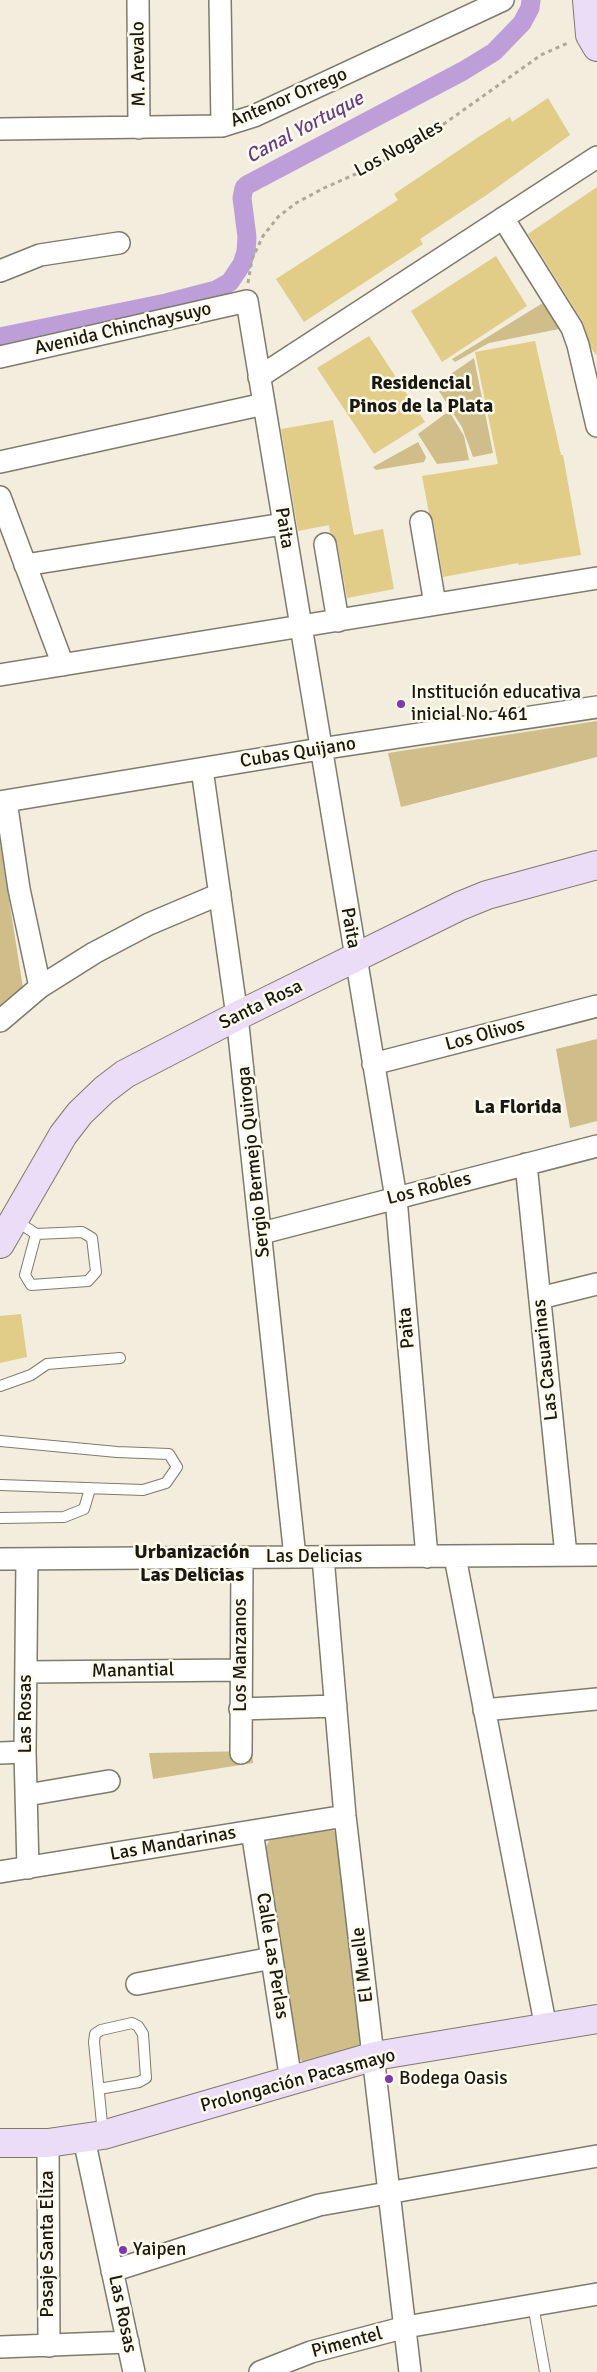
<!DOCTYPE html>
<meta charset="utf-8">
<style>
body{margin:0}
canvas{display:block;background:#f2eddd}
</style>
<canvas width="597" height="2372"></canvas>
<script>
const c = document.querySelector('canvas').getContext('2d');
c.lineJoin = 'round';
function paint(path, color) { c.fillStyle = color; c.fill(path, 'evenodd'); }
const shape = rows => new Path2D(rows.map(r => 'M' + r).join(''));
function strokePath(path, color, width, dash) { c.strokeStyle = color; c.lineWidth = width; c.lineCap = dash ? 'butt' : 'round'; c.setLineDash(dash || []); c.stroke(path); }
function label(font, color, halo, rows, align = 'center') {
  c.font = font + ' Signika,sans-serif'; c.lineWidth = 5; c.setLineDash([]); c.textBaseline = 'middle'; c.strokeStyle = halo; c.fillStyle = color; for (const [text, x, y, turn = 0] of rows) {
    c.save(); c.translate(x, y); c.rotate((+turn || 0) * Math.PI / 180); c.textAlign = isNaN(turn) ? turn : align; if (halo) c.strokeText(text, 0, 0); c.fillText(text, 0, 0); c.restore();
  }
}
const green = shape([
 [546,301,560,325,559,329,489,343,455,362,452,359],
 [474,358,493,453,473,457,462,427,435,385],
 [449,411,464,436,469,460,437,464,418,434],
 [418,442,426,457,424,462,376,470,373,467],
 [597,721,597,757,401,807,388,753],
 [0,843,24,994,0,1014],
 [597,1039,597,1121,570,1128,556,1049],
 [252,1751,253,1763,153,1779,149,1753],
 [332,1830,336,1832,338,1837,362,2045,305,2062,298,2059,265,1849,270,1839]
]);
const canal = shape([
 [0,337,166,303,216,290,230,282,242,264,246,252,247,237,242,198,244,188,247,185,463,71,494,52,522,23,530,8,531,0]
]);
const building = shape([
 [548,98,570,135,488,194,420,239,423,244,304,322,276,279,398,200,394,194,480,136,510,117,512,122],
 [597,187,597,356,591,348,583,322,528,234],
 [496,256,527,306,442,362,411,311],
 [369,336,425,422,374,454,317,368],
 [535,341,561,455,563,455,581,555,519,565,518,563,443,577,433,520,429,513,422,476,498,464,475,352],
 [333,420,354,535,383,529,394,589,347,598,337,542,330,533,329,525,298,531,281,429],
 [21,1314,27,1357,0,1363,0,1316]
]);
const path = shape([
 [248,283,252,259,263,236,278,217,296,203,324,188,374,166,424,138,541,55,570,42]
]);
const lane = shape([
 [15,1220,36,1234,82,1232,92,1238,96,1272,88,1281,31,1285,25,1275,36,1234],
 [0,1386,31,1375,47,1364,120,1358],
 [0,1441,117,1452,169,1454,177,1467,166,1483,143,1490,0,1485],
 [0,1518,64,1517,84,1509,90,1489],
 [99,2089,139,2082,146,2078,143,2034,138,2026,132,2023,101,2030,95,2034,94,2042,103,2134],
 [533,2305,545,2372]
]);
const street = shape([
 [138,0,139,128],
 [220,0,222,126],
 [0,129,222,126,254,116,503,0],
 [503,218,572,328,578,345,597,426],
 [0,271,40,255,119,243],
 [0,357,247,301,396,1198,427,1557],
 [259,377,597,157],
 [0,462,264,404],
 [0,497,63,665],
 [421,522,435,604],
 [325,544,338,621],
 [25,565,283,524],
 [0,675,597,578],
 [202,769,237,1016,295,1557],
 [6,801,19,889,40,987],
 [0,802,320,749,597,707],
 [0,1021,40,987,94,953,149,924,220,894],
 [373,1064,597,1006],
 [526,1164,566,1555],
 [262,1233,597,1146],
 [540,1298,597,1284],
 [323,1557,345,1816,410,2372],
 [455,1557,546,2028],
 [0,1559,597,1555],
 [27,1559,25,1752,28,1868],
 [26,1672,241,1670],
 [240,1709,336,1706],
 [484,1710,597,1699],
 [0,1753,25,1752],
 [241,1753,242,1558],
 [27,1795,109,1781],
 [252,1831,291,2081],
 [0,1872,345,1816],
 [137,1984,272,1958],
 [84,2139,134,2372],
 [48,2143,49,2346],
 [112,2271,319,2205,597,2156],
 [0,2347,128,2342],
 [260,2372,311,2352,406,2327,597,2294]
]);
const secondary = shape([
 [587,0,590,35,597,47],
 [0,1244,63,1135,80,1113,104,1090,125,1074,237,1016,460,906,487,895,597,865],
 [0,2143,48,2143,103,2135,375,2056,597,2019]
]);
const markers = [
 [401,704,5,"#7e3aad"],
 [389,2079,5,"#7e3aad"],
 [123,2250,5,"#7e3aad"]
];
const streetNames = [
 ["M. Arevalo",139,64,-91],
 ["Antenor Orrego",289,98,-23],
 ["Los Nogales",399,149,-29],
 ["Avenida Chinchaysuyo",123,329,-13],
 ["Paita",284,528,81],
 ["Cubas Quijano",298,753,-9],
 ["Paita",350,928,80],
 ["Santa Rosa",261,1005,-26],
 ["Los Olivos",485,1035,-15],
 ["Sergio Bermejo Quiroga",254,1162,-96],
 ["Los Robles",429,1189,-14],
 ["Paita",407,1328,-95],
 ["Las Casuarinas",546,1360,-96],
 ["Las Delicias",314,1557],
 ["Los Manzanos",241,1655,-90],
 ["Manantial",133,1671,-1],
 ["Las Rosas",26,1714,-90],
 ["Las Mandarinas",173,1844,-10],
 ["Calle Las Perlas",272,1956,81],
 ["El Muelle",363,1965,-97],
 ["Prolongación Pacasmayo",298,2081,-15],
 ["Pasaje Santa Eliza",48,2244,-90],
 ["Las Rosas",122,2314,78],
 ["Pimentel",347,2343,-15]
];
const poiNames = [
 ["Institución educativa",411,693],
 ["inicial No. 461",411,715],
 ["Bodega Oasis",399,2079],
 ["Yaipen",133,2250]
];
const waterNames = [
 ["Canal Yortuque",305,128,-28]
];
const neighbourhoodNames = [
 ["Residencial",421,384],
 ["Pinos de la Plata",421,407],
 ["La Florida",518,1108],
 ["Urbanización",192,1553],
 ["Las Delicias",192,1576]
];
paint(green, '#cfbe89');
strokePath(canal, '#bd9ed9', 19);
paint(building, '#e1cc88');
strokePath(lane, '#7f7b6c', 12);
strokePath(street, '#7f7b6c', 24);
strokePath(secondary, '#7f7b6c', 30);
strokePath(path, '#aca99c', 3, [4, 4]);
strokePath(lane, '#fff', 10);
strokePath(street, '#fff', 21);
strokePath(secondary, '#ebdcf8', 28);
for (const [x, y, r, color] of markers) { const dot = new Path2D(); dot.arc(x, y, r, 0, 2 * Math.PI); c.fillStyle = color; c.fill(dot); strokePath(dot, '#fffbed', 2); }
label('19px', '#191812', '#fffbed', streetNames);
label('19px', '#191812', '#fffbed', poiNames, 'left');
label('italic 20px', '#673f87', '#fffbed', waterNames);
label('bold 20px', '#191812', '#fffbed', neighbourhoodNames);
</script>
